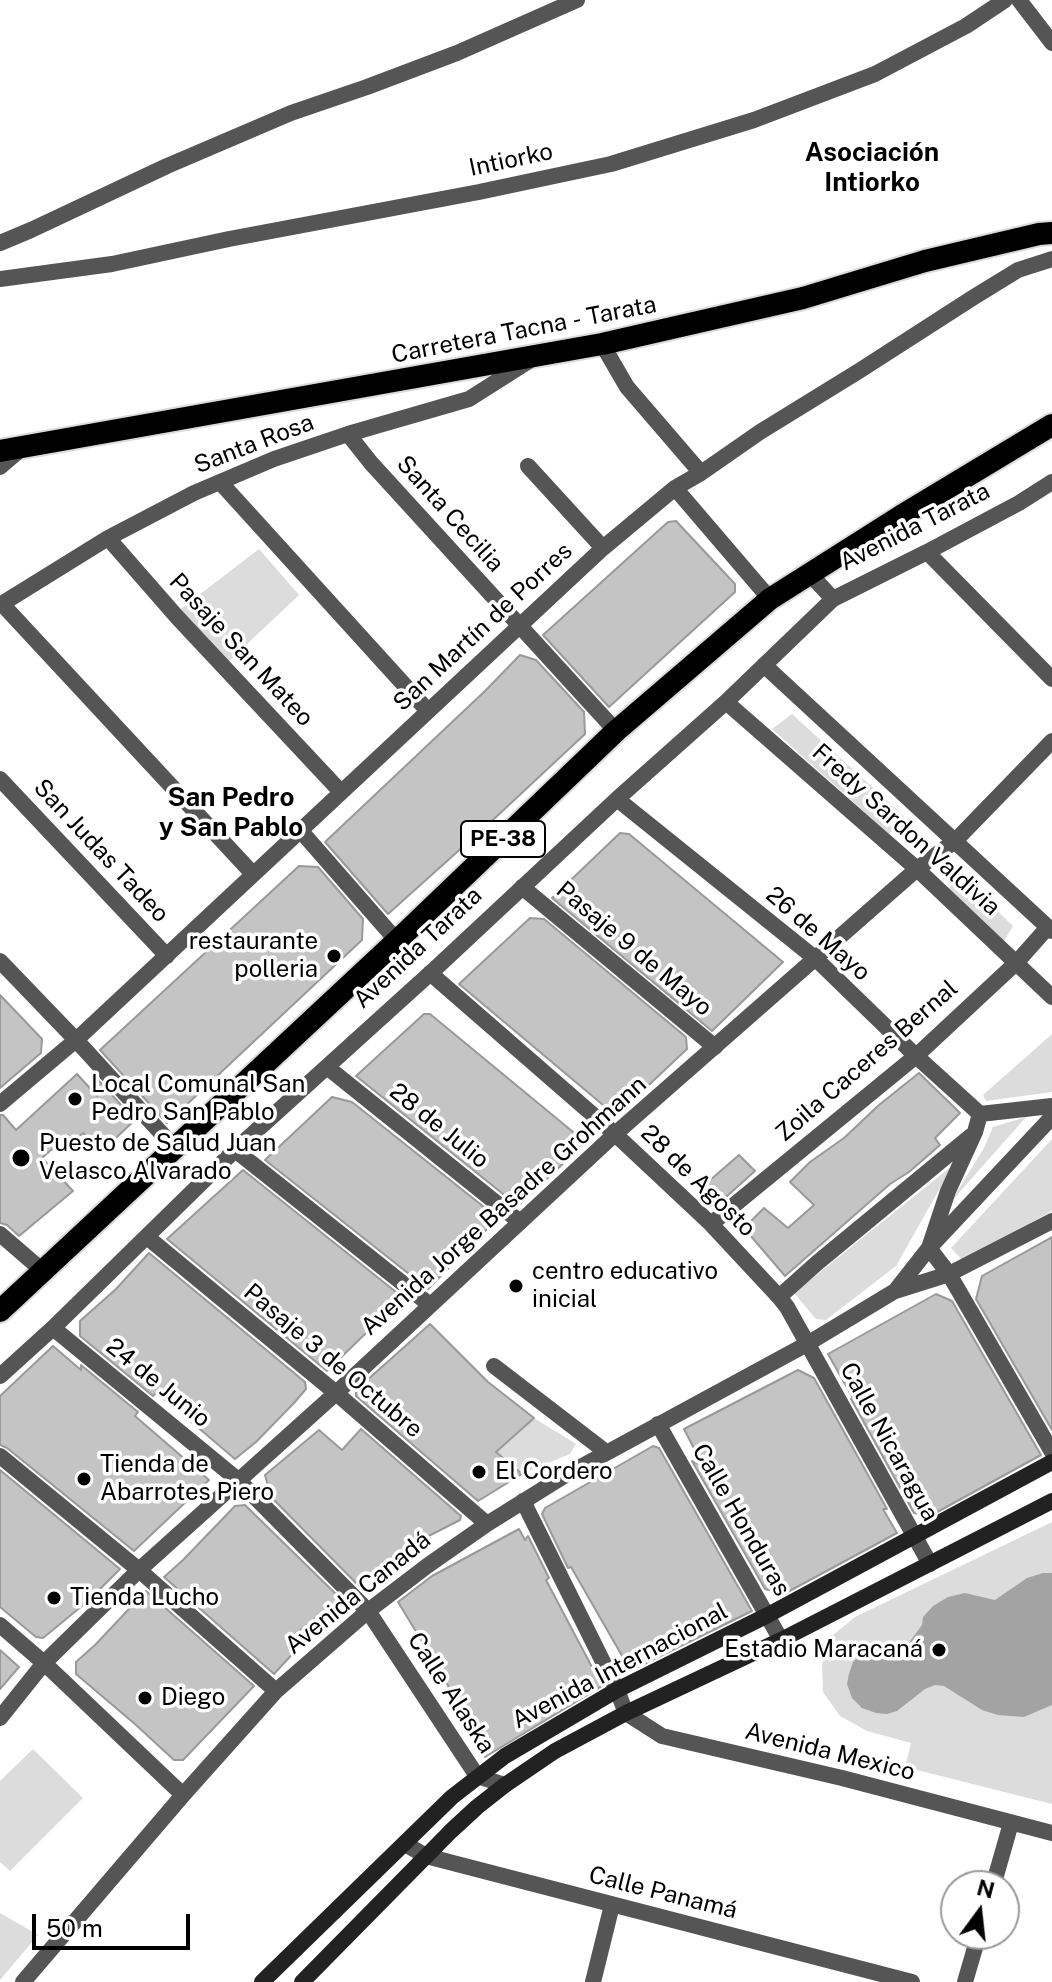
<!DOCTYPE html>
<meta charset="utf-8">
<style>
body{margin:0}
#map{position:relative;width:1052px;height:1982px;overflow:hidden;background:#fff;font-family:"Public Sans",sans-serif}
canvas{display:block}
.north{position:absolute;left:940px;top:1870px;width:80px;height:80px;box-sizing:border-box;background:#fff;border:2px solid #999;border-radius:50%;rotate:15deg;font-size:22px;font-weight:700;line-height:32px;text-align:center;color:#000}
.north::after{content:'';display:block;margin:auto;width:28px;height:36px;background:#000;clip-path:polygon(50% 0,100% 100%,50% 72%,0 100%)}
.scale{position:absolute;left:32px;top:1914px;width:158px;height:36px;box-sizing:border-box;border:4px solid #000;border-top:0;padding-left:10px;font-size:24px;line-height:28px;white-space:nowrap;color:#000;-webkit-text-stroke:6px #fff;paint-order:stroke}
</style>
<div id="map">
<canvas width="1052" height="1982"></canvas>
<div class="north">N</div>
<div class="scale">50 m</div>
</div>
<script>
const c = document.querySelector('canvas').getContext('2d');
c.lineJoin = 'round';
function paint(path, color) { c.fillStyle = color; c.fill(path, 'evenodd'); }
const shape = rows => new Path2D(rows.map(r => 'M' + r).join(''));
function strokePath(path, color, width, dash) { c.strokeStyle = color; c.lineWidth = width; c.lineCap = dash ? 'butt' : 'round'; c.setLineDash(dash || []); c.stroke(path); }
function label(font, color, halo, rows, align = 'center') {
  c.font = font + ' "Public Sans",sans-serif'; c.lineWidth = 7; c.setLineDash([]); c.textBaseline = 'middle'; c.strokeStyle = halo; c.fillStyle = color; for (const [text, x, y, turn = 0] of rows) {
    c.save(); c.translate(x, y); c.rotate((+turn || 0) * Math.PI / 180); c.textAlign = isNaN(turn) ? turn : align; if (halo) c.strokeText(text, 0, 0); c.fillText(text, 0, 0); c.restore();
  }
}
const green = shape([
 [259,549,299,595,227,663,178,611],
 [792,714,904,816,889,834,772,729],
 [961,875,1013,926,1004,941,948,889],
 [1052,1034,1052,1092,986,1101,983,1095],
 [1026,1117,950,1203,984,1148,993,1127],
 [1052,1139,1052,1211,963,1261,951,1248],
 [953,1165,896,1266,826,1320,816,1319,794,1293],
 [534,1418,576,1444,570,1454,522,1474,496,1452],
 [1052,1522,1052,1804,905,1767,911,1743,867,1731,840,1716,823,1692,822,1664,832,1636,855,1617],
 [33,1749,83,1798,10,1871,0,1862,0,1781],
 [0,1913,38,1935,0,1980]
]);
const water = shape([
 [1043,1573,1052,1573,1052,1705,1024,1717,998,1715,982,1710,944,1686,935,1685,925,1689,897,1711,887,1714,876,1713,862,1708,852,1698,847,1684,849,1674,853,1662,865,1649,884,1644,905,1648,922,1625,923,1617,933,1606,948,1597,965,1593,995,1600,1027,1578]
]);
const building = shape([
 [676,521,735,584,735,592,609,707,543,635,668,522,676,521],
 [520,655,536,660,584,712,585,734,495,818,388,914,325,842,485,691,520,655],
 [620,833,629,834,783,962,712,1031,552,898,620,833],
 [299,866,318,867,363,919,362,940,167,1123,100,1050,299,866],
 [530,918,544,919,686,1037,687,1049,619,1113,609,1110,459,984,530,918],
 [0,995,42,1039,41,1053,0,1088,0,995],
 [424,1014,430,1014,584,1141,567,1160,518,1206,356,1076,424,1014],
 [919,1073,960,1113,935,1138,940,1145,909,1172,890,1184,785,1276,744,1228,764,1208,788,1228,814,1205,790,1182,810,1162,844,1138,879,1105,919,1073],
 [77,1074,97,1096,98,1080,135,1120,101,1152,83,1133,74,1141,68,1135,42,1158,73,1191,19,1236,7,1225,0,1223,0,1115,3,1115,16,1130,77,1074],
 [332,1097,352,1102,489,1211,489,1227,428,1289,265,1160,332,1097],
 [739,1155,755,1171,717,1205,701,1188,739,1155],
 [243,1170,406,1300,364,1335,327,1371,167,1239,243,1170],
 [1052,1237,1052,1430,976,1299,982,1276,1052,1237],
 [149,1253,305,1382,306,1389,294,1403,256,1442,235,1459,175,1408,156,1393,153,1396,80,1336,80,1321,116,1289,149,1253],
 [936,1294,952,1301,1041,1455,930,1516,914,1513,851,1399,854,1400,828,1354,936,1294],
 [430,1324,488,1382,534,1418,496,1452,522,1474,478,1501,356,1396,356,1390,430,1324],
 [53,1346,81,1370,81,1365,138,1412,135,1416,209,1480,134,1551,7,1448,0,1445,0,1396,53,1346],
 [798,1370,814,1378,887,1509,883,1509,897,1533,784,1594,765,1589,692,1461,703,1466,684,1429,798,1370],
 [361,1429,461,1516,460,1520,411,1545,366,1580,362,1576,356,1583,271,1497,265,1475,319,1430,342,1450,361,1429],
 [653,1446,659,1448,752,1611,634,1669,629,1668,571,1567,568,1568,542,1514,545,1508,653,1446],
 [0,1470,120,1569,88,1601,43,1638,36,1637,0,1607,0,1470],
 [245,1505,341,1599,291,1637,298,1648,274,1674,164,1577,183,1560,235,1506,245,1505],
 [519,1529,525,1540,528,1536,549,1578,546,1580,602,1686,485,1757,443,1676,398,1602,432,1576,519,1529],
 [146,1591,254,1686,183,1760,174,1760,136,1725,76,1674,76,1662,95,1645,146,1591],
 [0,1650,19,1667,0,1689,0,1650]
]);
const minor = shape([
 [1019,0,1052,43],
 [0,243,31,230,167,166,291,113,367,87,457,53,577,0],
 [0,279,112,264,229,239,479,192,611,164,754,120,875,74,966,26,1005,0],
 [602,344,627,387,701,473],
 [348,434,371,463,616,731],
 [528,466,603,548],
 [0,467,21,449],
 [220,482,428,711],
 [675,488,770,599],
 [108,538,177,617,341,792],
 [927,552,1052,679],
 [809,573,833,599],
 [2,604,253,874],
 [0,605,108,538,194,493,274,459,348,434,469,399,532,359],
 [764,665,1052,931],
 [726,702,917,869,1052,997],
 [0,779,167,956],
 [617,799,816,959,916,1056,980,1114],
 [300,830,397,941],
 [522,887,715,1047],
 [0,961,76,1040,174,1147],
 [430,973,615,1134,711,1224,779,1297,787,1307,930,1564],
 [327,1067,520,1222],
 [0,1104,76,1040,603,548,675,488,701,473,760,432,859,371,974,297,1018,270,1052,259],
 [980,1114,975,1132,948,1191,929,1248,949,1274,1052,1452],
 [980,1114,1052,1106],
 [235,1150,430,1305],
 [711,1224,916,1056,1017,962,1048,927],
 [0,1234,44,1272],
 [147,1237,336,1393,487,1524],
 [896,1290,929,1248,1052,1117],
 [779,1297,817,1263,971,1136],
 [53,1328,238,1480,368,1611,477,1776,505,1785],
 [494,1366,606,1452],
 [0,1376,53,1328,235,1150,436,968,617,799,726,702,833,599,927,552,1019,503,1052,482],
 [658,1424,781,1640],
 [0,1456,139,1570,276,1691],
 [523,1501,617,1690,626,1713,662,1736,842,1778,1052,1833],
 [0,1625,44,1663,183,1795],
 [405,1844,426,1856,912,1982],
 [993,1886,1011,1823],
 [23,1982,183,1795,276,1691,368,1611,427,1566,487,1524,564,1476,807,1344,895,1291,949,1274,1052,1221],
 [593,1982,612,1905],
 [965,1982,979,1934]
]);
const tertiary = shape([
 [0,1718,44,1663,139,1570,336,1393,615,1134,917,869,955,841,1052,741]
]);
const secondary = shape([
 [262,1982,452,1797,505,1756,617,1690,768,1615,1052,1462],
 [302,1982,451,1831,477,1807,505,1785,555,1751,626,1713,781,1640,1052,1501]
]);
const trunk = shape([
 [0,451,602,344,803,298,925,261,1039,234,1052,233],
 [0,1311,402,936,616,731,770,599,901,516,1052,425]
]);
const markers = [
 [334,956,8,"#000"],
 [75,1099,8,"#000"],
 [21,1158,10,"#000"],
 [516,1286,8,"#000"],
 [479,1472,8,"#000"],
 [84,1479,8,"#000"],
 [54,1598,8,"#000"],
 [939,1650,8,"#000"],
 [145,1698,8,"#000"]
];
const shields = [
 [503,839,84]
];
const shieldNames = [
 ["PE-38",503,839]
];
const streetNames = [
 ["Intiorko",511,160,-12],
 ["Carretera Tacna - Tarata",524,330,-11],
 ["Santa Rosa",254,444,-21],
 ["Santa Cecilia",450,514,48],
 ["Avenida Tarata",915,527,-27],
 ["San Martín de Porres",483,627,-43],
 ["Pasaje San Mateo",241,650,47],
 ["Fredy Sardon Valdivia",906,830,42],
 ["San Judas Tadeo",101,851,47],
 ["26 de Mayo",818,934,41],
 ["Avenida Tarata",418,948,-43],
 ["Pasaje 9 de Mayo",634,949,40],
 ["Zoila Caceres Bernal",867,1061,-41],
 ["28 de Julio",439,1126,39],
 ["28 de Agosto",698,1181,44],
 ["Avenida Jorge Basadre Grohmann",504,1206,-42],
 ["Pasaje 3 de Octubre",333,1361,40],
 ["24 de Junio",158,1383,39],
 ["Calle Nicaragua",889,1442,61],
 ["Calle Honduras",741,1520,60],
 ["Avenida Canadá",358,1593,-39],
 ["Avenida Internacional",620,1666,-28],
 ["Calle Alaska",451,1693,57],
 ["Avenida Mexico",830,1752,14],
 ["Calle Panamá",663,1893,14]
];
const poiNames = [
 ["restaurante",318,942,"right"],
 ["polleria",318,970,"right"],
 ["Local Comunal San",91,1085],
 ["Pedro San Pablo",91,1113],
 ["Puesto de Salud Juan",39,1144],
 ["Velasco Alvarado",39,1172],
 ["centro educativo",532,1272],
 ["inicial",532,1300],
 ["Tienda de",100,1465],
 ["Abarrotes Piero",100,1493],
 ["El Cordero",495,1472],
 ["Tienda Lucho",70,1598],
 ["Estadio Maracaná",923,1650,"right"],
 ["Diego",161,1698]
];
const neighbourhoodNames = [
 ["Asociación",872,153],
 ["Intiorko",872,183],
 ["San Pedro",231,798],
 ["y San Pablo",231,828]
];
paint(green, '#dcdcdc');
paint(water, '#a3a3a3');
paint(building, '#c4c4c4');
strokePath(building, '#999', 2);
strokePath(trunk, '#dbdbdb', 26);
strokePath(minor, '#555', 16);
strokePath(tertiary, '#555', 16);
strokePath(secondary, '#222', 16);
strokePath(trunk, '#000', 22);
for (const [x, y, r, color] of markers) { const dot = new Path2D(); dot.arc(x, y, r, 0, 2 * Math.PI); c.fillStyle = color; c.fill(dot); strokePath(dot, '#fff', 3); }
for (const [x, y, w] of shields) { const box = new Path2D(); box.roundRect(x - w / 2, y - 18, w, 36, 6); c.fillStyle = '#fff'; c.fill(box); strokePath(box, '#000', 2); }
label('bold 22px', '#000', null, shieldNames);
label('24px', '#000', '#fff', streetNames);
label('24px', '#000', '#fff', poiNames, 'left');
label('bold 26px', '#000', '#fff', neighbourhoodNames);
</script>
